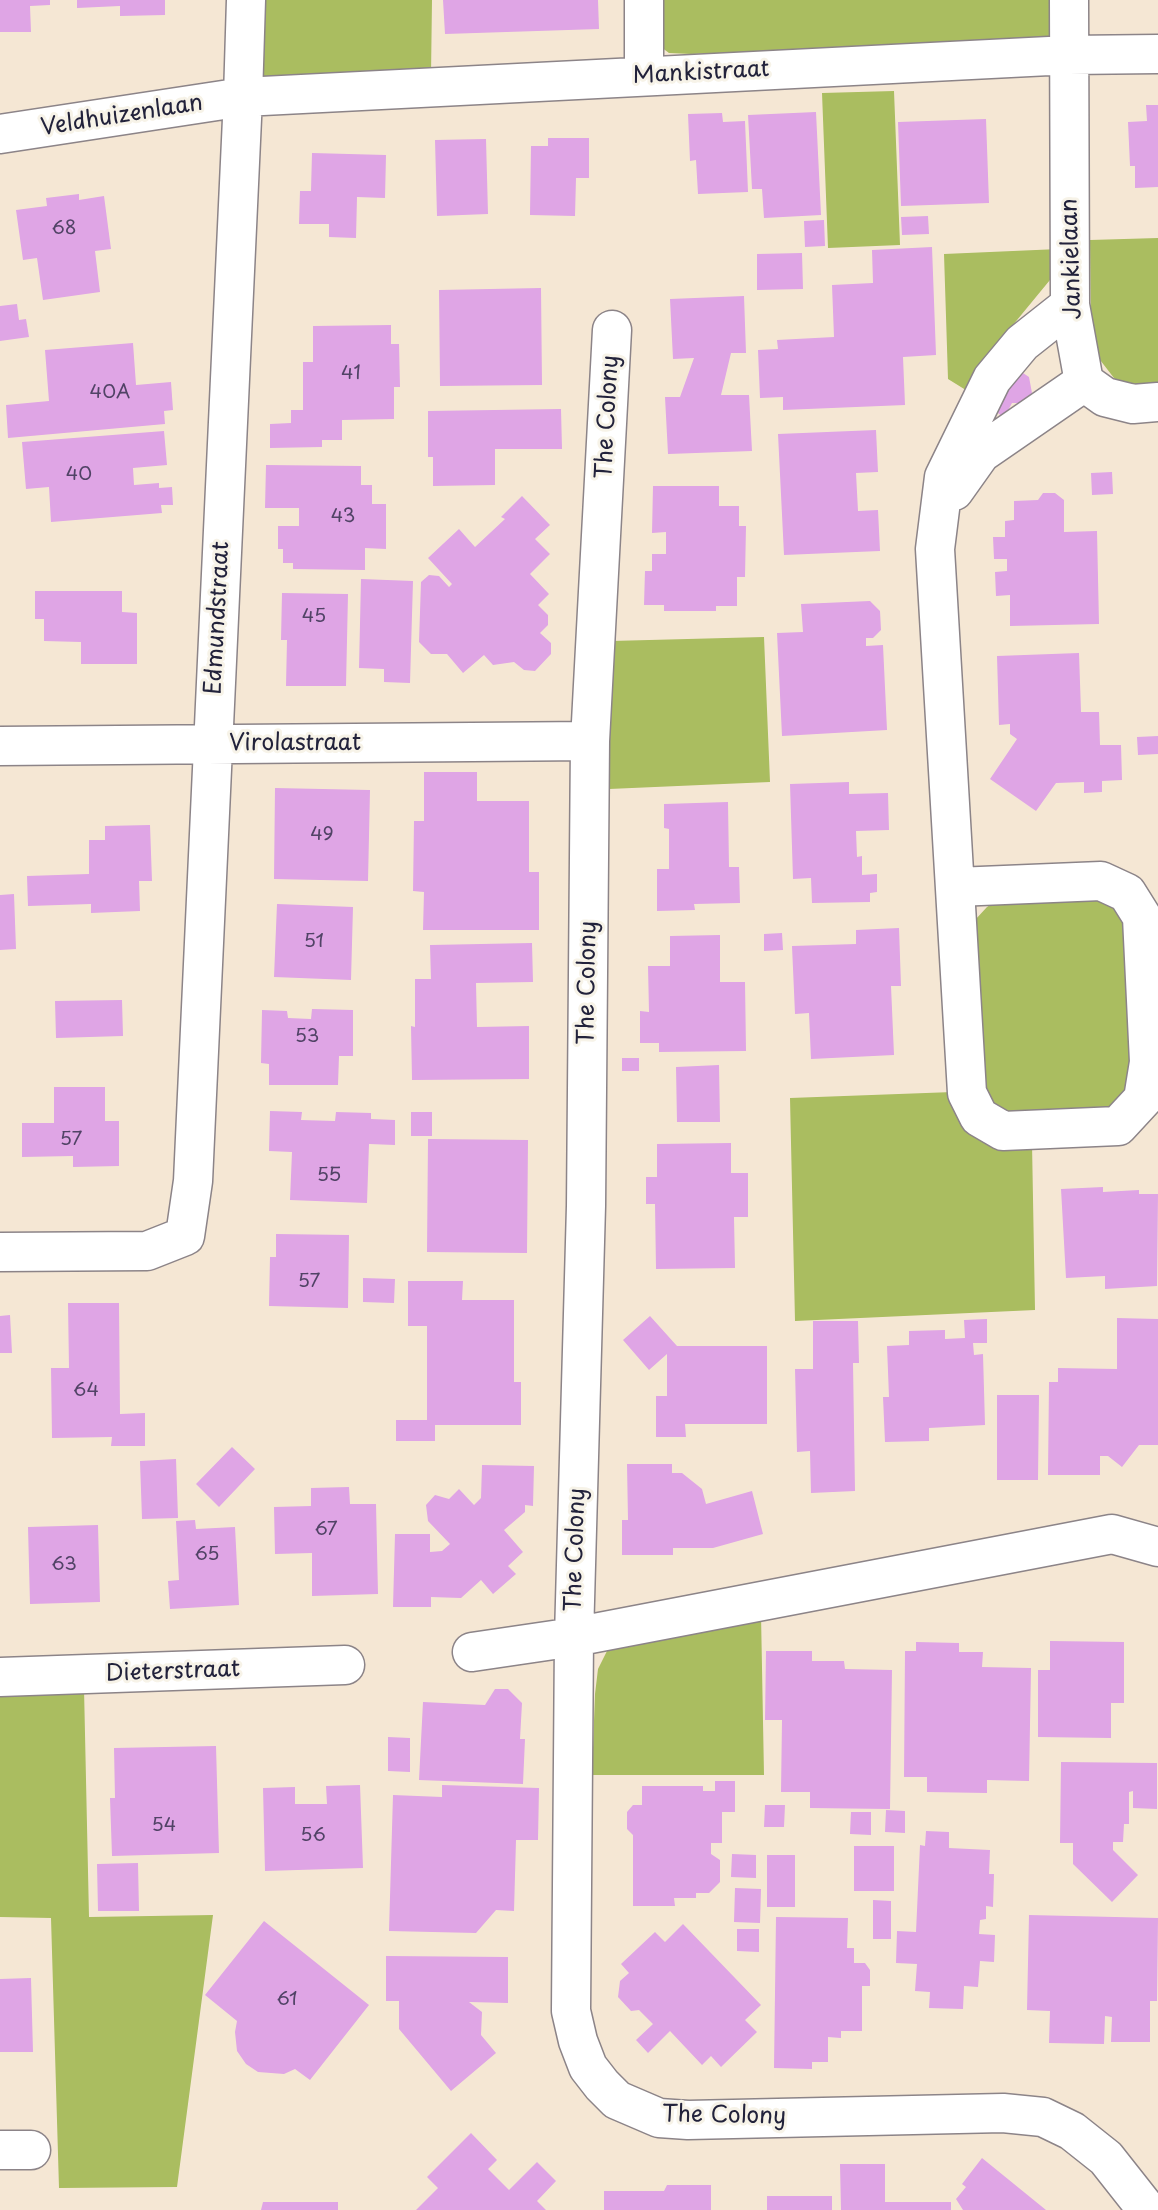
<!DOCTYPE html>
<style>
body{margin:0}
canvas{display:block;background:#f5e7d4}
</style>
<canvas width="1158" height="2210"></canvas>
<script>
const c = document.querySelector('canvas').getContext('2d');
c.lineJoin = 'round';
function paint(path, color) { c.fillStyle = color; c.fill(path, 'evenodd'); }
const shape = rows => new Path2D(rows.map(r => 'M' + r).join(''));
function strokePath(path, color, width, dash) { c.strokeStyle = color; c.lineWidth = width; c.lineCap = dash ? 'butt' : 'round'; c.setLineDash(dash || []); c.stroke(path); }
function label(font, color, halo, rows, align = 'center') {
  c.font = font + ' "Playpen Sans",sans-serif'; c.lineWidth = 6; c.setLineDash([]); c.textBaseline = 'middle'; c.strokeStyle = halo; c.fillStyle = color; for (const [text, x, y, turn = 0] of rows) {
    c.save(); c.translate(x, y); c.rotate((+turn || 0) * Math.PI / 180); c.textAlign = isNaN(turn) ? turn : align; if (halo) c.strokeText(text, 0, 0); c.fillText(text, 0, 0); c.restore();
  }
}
const green = shape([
 [258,0,432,0,431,75,272,83,261,76],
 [655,0,1060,0,1059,33,1041,42,691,54,669,53,657,44],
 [894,91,900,245,828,248,822,93],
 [1158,238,1158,392,1134,390,1114,378,1097,356,1091,333,1090,240],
 [1059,249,1059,269,980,365,969,392,948,379,944,254],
 [764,637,770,782,609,789,611,641],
 [1100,896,1124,913,1136,1086,1117,1108,1015,1119,986,1107,975,920,987,907,996,901],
 [953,1092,1032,1143,1035,1310,795,1321,790,1098],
 [761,1614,764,1775,592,1775,595,1694,598,1669,607,1651,626,1641],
 [84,1688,89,1917,213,1915,177,2187,59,2188,51,1918,0,1917,0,1689]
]);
const building = shape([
 [0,0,50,0,50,5,30,6,31,32,0,32],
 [77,0,165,0,165,15,120,16,120,6,77,8],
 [443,0,598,0,599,29,445,34],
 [1146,105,1158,105,1158,187,1135,188,1135,166,1130,166,1128,122,1147,121],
 [816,112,821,215,764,218,762,189,752,189,748,115],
 [722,113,723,122,745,121,748,192,698,194,696,160,690,161,688,114],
 [986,119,989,203,901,206,898,122],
 [548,138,589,138,589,178,576,178,575,216,530,215,531,146,548,146],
 [486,139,488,214,437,216,435,140],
 [312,153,386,155,385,198,357,197,356,238,329,237,329,224,299,224,300,191,311,191],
 [79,194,79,200,104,196,111,249,95,251,100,292,43,300,37,258,23,260,16,210,47,206,46,198],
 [928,216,929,234,902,235,901,217],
 [824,220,825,246,805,247,804,221],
 [932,247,936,355,903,357,905,405,783,410,783,397,760,398,758,350,778,349,777,340,834,337,832,285,873,283,872,250],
 [802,253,803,289,757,290,757,254],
 [541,288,542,385,440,386,439,290],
 [744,296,746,353,731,353,721,395,749,395,752,451,668,454,665,397,680,397,694,358,673,359,670,299],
 [17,304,19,320,26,319,29,337,0,341,0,306],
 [391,325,391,344,399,344,400,387,394,387,394,419,342,420,342,440,322,440,322,447,270,448,270,424,291,423,291,410,303,410,303,362,313,362,313,326],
 [133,343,136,385,171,382,173,410,164,411,165,424,8,438,6,405,49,401,45,350],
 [1017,369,1029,377,1032,393,1023,403,1012,403,1004,418,988,405],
 [561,409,562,449,495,449,495,485,433,486,433,457,428,457,428,411],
 [876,430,878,472,856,473,858,511,878,510,880,551,784,555,778,434],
 [164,431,167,465,133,468,134,485,159,483,159,488,172,487,173,505,161,505,162,513,51,522,49,487,26,489,22,442],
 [266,465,361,466,361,485,372,485,372,504,386,504,386,549,365,548,365,570,293,569,293,563,283,563,283,549,278,549,278,526,299,526,299,508,265,508],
 [1112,472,1113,494,1092,495,1091,473],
 [653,486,719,486,719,506,739,506,739,526,746,526,745,577,737,577,737,606,716,606,716,611,664,611,664,605,644,605,645,571,652,571,652,554,666,554,666,532,652,533],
 [1043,493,1055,493,1064,500,1064,532,1097,531,1099,624,1010,626,1010,595,996,596,995,572,1007,571,1007,559,994,559,993,537,1005,537,1005,521,1014,520,1014,501,1038,500],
 [522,496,550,525,535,539,550,554,530,574,549,594,538,605,548,615,548,625,540,633,551,643,551,654,535,671,524,670,514,662,493,665,484,655,463,673,447,654,431,654,419,642,421,582,429,575,439,576,449,587,452,584,428,558,459,529,475,547,505,519,501,517],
 [361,579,413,581,410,683,384,682,384,669,359,668],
 [35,591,122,591,122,612,137,613,137,664,81,664,81,642,44,641,44,619,35,619],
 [282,593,348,594,346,686,286,686,287,640,281,640],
 [870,601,880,611,881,630,873,638,866,638,866,646,883,645,887,730,782,736,777,633,803,632,801,604],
 [1079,653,1081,712,1099,712,1100,745,1121,745,1122,780,1102,781,1102,792,1084,793,1084,782,1056,783,1036,811,990,779,1017,739,1010,734,1010,724,999,725,997,656],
 [1158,736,1158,754,1138,755,1137,737],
 [424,772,477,772,477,801,529,801,529,872,539,872,539,930,423,930,424,892,413,891,414,821,424,821],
 [849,782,849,794,888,793,889,830,856,831,857,857,862,856,862,875,877,874,877,892,870,893,870,902,812,903,811,878,793,879,790,784],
 [275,788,370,790,368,881,274,879],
 [728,802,729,867,739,867,740,903,694,904,695,910,657,911,657,869,669,869,669,829,664,828,664,804],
 [150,825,152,881,139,881,140,911,91,913,91,904,28,906,27,876,89,874,89,840,105,840,105,826],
 [14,894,16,949,0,950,0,895],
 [277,904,353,907,351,980,274,977],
 [899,928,901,986,891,986,894,1055,811,1059,809,1013,795,1014,792,946,856,944,856,930],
 [782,933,783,950,764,951,764,934],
 [720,935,720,982,745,982,746,1051,659,1052,659,1043,640,1043,640,1011,649,1012,648,966,670,966,670,936],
 [532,943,533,982,476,983,477,1027,529,1026,529,1079,412,1080,411,1026,415,1027,415,979,431,979,430,945],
 [122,1000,123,1036,56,1038,55,1001],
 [312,1009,353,1010,353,1056,339,1056,338,1085,269,1085,269,1064,261,1063,262,1010,287,1011,288,1018,311,1019],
 [622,1058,639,1058,639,1071,622,1071],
 [719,1065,720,1122,677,1122,676,1067],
 [54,1087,105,1087,105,1121,119,1121,119,1166,73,1167,73,1156,22,1157,22,1123,54,1123],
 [270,1111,302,1112,301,1120,335,1121,336,1112,371,1113,371,1119,395,1120,395,1145,369,1144,367,1203,290,1200,292,1152,269,1151],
 [411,1112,432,1112,432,1136,411,1136],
 [428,1139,528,1140,527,1253,427,1252],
 [731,1143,731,1173,748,1173,748,1217,734,1217,735,1268,656,1269,655,1204,646,1204,646,1177,657,1177,657,1144],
 [1103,1187,1103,1192,1139,1190,1139,1194,1158,1194,1157,1286,1105,1289,1105,1276,1066,1278,1061,1189],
 [276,1234,349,1235,348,1308,269,1306,270,1257,276,1257],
 [363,1278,395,1279,394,1303,363,1302],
 [408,1281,463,1281,462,1300,514,1300,514,1382,521,1382,521,1425,435,1425,435,1441,396,1441,396,1420,427,1420,427,1326,408,1326],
 [68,1303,119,1303,120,1414,145,1413,145,1446,111,1446,112,1437,52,1438,51,1368,69,1368],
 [10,1315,12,1353,0,1353,0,1316],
 [650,1316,677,1346,767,1346,767,1424,685,1424,686,1437,656,1437,656,1396,667,1396,667,1354,649,1370,623,1340],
 [1117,1318,1158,1319,1158,1445,1139,1445,1122,1467,1108,1456,1100,1456,1100,1475,1048,1475,1049,1382,1058,1382,1058,1368,1117,1369],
 [987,1319,987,1343,973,1343,974,1355,983,1354,985,1425,929,1428,929,1441,885,1442,883,1397,889,1397,887,1346,909,1345,909,1331,945,1330,945,1339,965,1338,964,1320],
 [813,1321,858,1321,859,1363,853,1363,855,1491,811,1493,810,1451,797,1452,795,1369,813,1369],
 [997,1395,1039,1395,1038,1480,997,1480],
 [232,1447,255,1469,219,1507,196,1484],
 [176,1459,178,1518,142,1519,140,1461],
 [627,1464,672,1464,672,1473,682,1473,702,1489,706,1504,752,1491,763,1534,713,1548,673,1548,673,1555,622,1555,622,1520,628,1520],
 [482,1465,534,1466,533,1506,525,1505,525,1512,504,1530,523,1552,508,1566,516,1574,493,1594,481,1580,461,1598,431,1597,431,1607,393,1607,395,1534,430,1534,430,1552,442,1551,450,1544,428,1521,426,1505,435,1495,449,1499,459,1489,474,1505,481,1498],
 [349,1487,350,1504,376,1504,378,1594,312,1596,312,1553,275,1554,274,1507,311,1506,311,1488],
 [195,1520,196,1529,235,1527,239,1605,170,1609,168,1581,179,1580,176,1521],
 [98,1525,100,1602,30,1604,28,1527],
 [1050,1641,1124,1642,1124,1703,1111,1703,1111,1738,1038,1737,1038,1670,1050,1670],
 [916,1642,959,1643,959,1652,983,1652,982,1667,1031,1668,1029,1781,987,1780,987,1793,927,1792,927,1777,904,1777,905,1651,916,1651],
 [766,1651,812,1651,812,1661,844,1661,845,1669,892,1670,890,1809,810,1808,810,1792,781,1792,782,1720,765,1720],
 [495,1689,508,1689,522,1703,520,1739,525,1739,523,1784,419,1780,423,1702,485,1705],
 [388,1737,410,1738,410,1772,388,1771],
 [216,1746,219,1853,112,1856,110,1798,115,1798,114,1748],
 [1061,1762,1157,1763,1157,1809,1133,1808,1133,1791,1129,1792,1129,1824,1124,1824,1123,1842,1113,1842,1113,1850,1138,1875,1112,1902,1073,1864,1073,1843,1060,1843],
 [715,1781,735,1781,735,1812,722,1812,722,1843,711,1843,711,1854,720,1860,720,1882,709,1893,696,1893,696,1898,674,1898,675,1906,633,1906,633,1835,627,1829,627,1812,633,1805,642,1805,642,1786,703,1786,703,1791,715,1791],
 [360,1785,363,1868,265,1871,263,1788,295,1787,295,1804,327,1804,326,1786],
 [442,1785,539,1788,538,1840,516,1840,514,1911,496,1910,476,1933,389,1931,393,1795,442,1797],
 [765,1805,785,1805,784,1827,764,1827],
 [886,1810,905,1811,905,1833,885,1832],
 [851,1812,871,1812,871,1835,850,1834],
 [926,1831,949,1832,949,1848,990,1850,989,1874,994,1874,993,1907,986,1906,986,1919,980,1920,979,1934,995,1935,994,1962,980,1961,978,1987,964,1986,963,2009,929,2008,930,1992,915,1991,917,1964,896,1963,897,1931,916,1932,920,1845,925,1846],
 [854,1846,894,1846,894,1891,854,1891],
 [732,1854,756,1855,756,1878,731,1877],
 [767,1855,795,1855,795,1907,767,1907],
 [138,1863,139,1911,98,1911,97,1864],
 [735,1888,761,1889,760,1923,734,1922],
 [873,1900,891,1901,891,1939,873,1939],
 [1029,1915,1158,1918,1157,2001,1150,2001,1150,2042,1111,2042,1112,2017,1105,2016,1104,2044,1049,2043,1050,2011,1027,2010],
 [776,1917,848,1918,847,1948,854,1948,854,1963,865,1963,870,1970,870,1986,862,1986,862,2031,841,2031,841,2038,828,2037,828,2062,812,2062,812,2069,774,2068],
 [264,1921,369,2005,310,2080,295,2069,284,2074,258,2072,246,2064,237,2051,235,2032,237,2021,205,1995],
 [683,1924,761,2005,745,2020,757,2032,721,2067,711,2056,702,2065,670,2031,648,2053,636,2040,653,2024,639,2010,631,2011,618,1997,620,1981,629,1973,621,1964,655,1932,665,1942],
 [737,1929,759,1929,759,1952,737,1951],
 [386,1956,508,1957,508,2003,469,2002,482,2012,481,2035,496,2053,451,2091,399,2029,399,2001,386,2001],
 [31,1978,33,2052,0,2052,0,1979],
 [471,2133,497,2160,488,2169,509,2190,537,2162,556,2181,537,2201,546,2210,416,2210,438,2188,427,2177],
 [982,2158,1046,2210,963,2210,956,2199,966,2187,962,2184],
 [840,2164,885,2164,885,2202,951,2202,951,2210,841,2210],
 [667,2185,711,2185,711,2210,604,2210,604,2191,664,2191],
 [767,2196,832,2196,832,2210,767,2210],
 [263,2202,338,2202,338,2210,261,2210]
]);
const minor = shape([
 [1069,0,1070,305,1084,382,1105,397,1133,404,1158,402],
 [644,76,644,0],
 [0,134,243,97,1069,55,1158,54],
 [612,330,590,741,586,1206,574,1637,571,2011,578,2041,588,2067,602,2085,617,2100,659,2118,688,2120,1003,2113,1043,2117,1072,2131,1106,2158,1147,2210],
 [954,491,981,453,1084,382],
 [0,746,590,741],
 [956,887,1101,881,1127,893,1142,917,1149,1062,1143,1099,1118,1126,1003,1131,979,1117,967,1093,935,549,944,477,992,379,1022,343,1070,305],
 [0,1252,147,1251,185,1236,193,1181,243,97,246,0],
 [472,1652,574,1637,1112,1534,1158,1547],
 [0,1677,345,1665],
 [0,2150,31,2150]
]);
const numberNames = [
 ["68",64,229],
 ["41",351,374],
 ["40A",110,393],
 ["40",79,475],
 ["43",343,517],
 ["45",314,617],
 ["49",322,835],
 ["51",314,942],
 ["53",307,1037],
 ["57",71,1140],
 ["55",329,1176],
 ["57",309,1282],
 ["64",86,1391],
 ["67",326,1530],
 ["65",207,1555],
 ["63",64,1565],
 ["54",164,1826],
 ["56",313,1836],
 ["61",287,2000]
];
const streetNames = [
 ["Mankistraat",701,73,-3],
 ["Veldhuizenlaan",122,116,-9],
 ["Jankielaan",1072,259,-92],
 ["The Colony",608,417,-87],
 ["Edmundstraat",218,618,-87],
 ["Virolastraat",295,744],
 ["The Colony",588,983,-89],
 ["The Colony",576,1550,-88],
 ["Dieterstraat",173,1672,-2],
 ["The Colony",724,2116,1]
];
paint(green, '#aabd60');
paint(building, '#dfa5e5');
strokePath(minor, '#8c8488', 41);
strokePath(minor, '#fff', 38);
label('19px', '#514366', null, numberNames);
label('23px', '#22223b', '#f7f3e8', streetNames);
</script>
